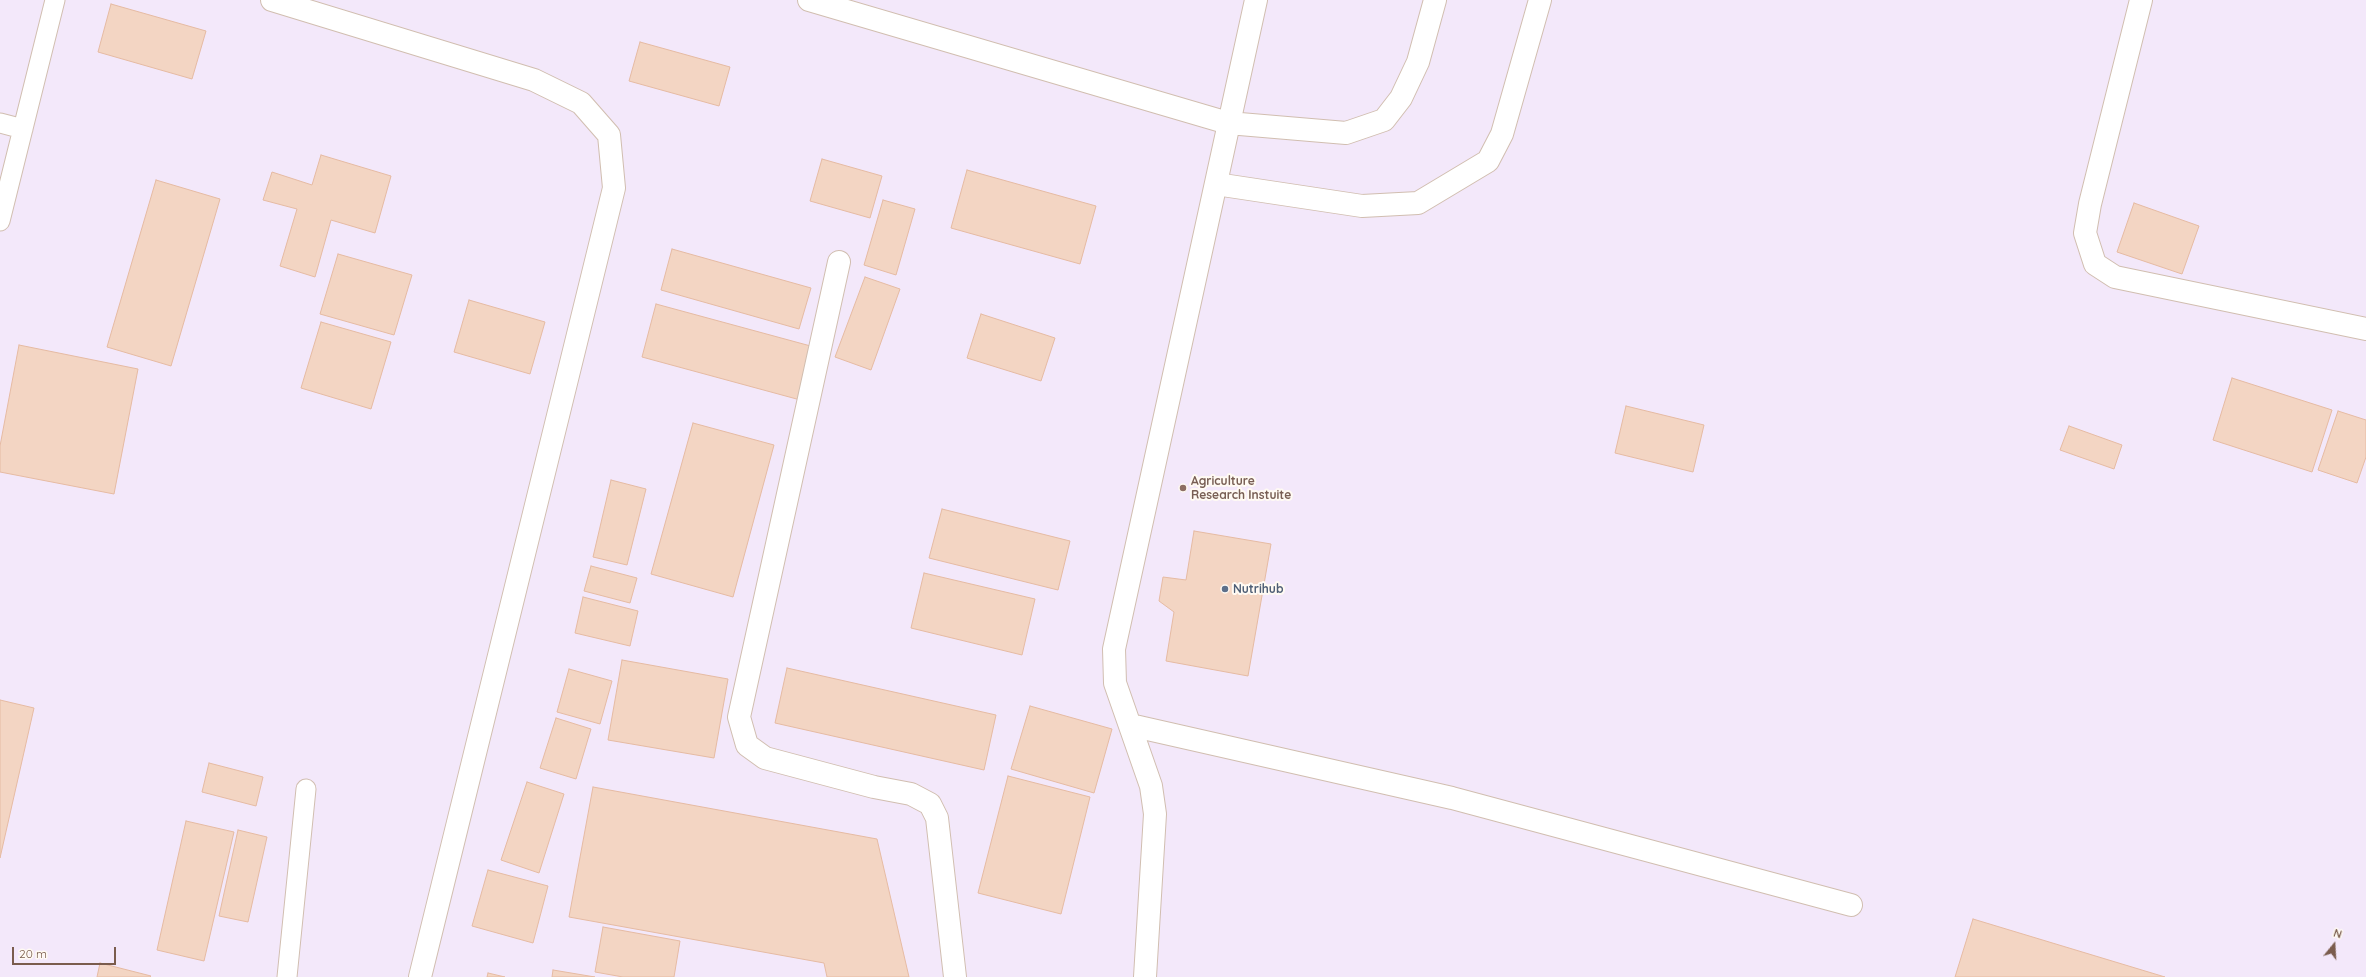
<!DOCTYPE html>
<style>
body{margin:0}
#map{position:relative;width:2366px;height:977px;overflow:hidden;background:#fdf6ec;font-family:Quicksand,sans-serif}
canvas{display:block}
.north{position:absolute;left:2314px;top:925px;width:40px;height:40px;-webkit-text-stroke:3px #fffaf3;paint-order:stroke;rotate:18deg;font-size:11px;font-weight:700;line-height:16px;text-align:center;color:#7a5c4d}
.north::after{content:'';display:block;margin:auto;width:14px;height:18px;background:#7a5c4d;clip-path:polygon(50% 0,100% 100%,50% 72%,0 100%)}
.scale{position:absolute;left:12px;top:947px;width:104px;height:18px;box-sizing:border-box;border:2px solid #7a5c4d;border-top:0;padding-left:5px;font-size:12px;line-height:14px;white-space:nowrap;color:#7a5c4d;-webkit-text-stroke:3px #fffaf3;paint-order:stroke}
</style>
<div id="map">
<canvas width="2366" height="977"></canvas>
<div class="north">N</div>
<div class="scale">20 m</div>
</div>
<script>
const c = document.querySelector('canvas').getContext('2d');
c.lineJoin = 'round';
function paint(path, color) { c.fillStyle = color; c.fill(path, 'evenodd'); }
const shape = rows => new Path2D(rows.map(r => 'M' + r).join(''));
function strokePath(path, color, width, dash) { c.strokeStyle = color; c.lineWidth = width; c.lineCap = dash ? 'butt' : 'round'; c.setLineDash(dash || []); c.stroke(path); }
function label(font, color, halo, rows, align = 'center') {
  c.font = font + ' Quicksand,sans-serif'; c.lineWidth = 4; c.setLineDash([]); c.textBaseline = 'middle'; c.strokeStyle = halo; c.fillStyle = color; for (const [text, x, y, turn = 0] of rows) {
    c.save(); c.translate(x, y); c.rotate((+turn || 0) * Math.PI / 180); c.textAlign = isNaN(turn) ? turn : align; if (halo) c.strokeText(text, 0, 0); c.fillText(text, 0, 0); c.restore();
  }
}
const education = shape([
 [0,0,2366,0,2366,977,0,977]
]);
const building = shape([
 [111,4,206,31,192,79,98,52,111,4],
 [640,42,730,67,719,106,629,81,640,42],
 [321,155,391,176,375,233,331,220,315,277,280,266,297,209,263,200,272,172,312,185,321,155],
 [822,159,882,176,870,218,810,201,822,159],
 [967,170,1096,206,1080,264,951,228,967,170],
 [156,180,220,199,171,366,107,347,156,180],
 [883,200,915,209,896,275,864,265,883,200],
 [2134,203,2199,226,2182,274,2117,252,2134,203],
 [672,249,811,288,799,329,661,290,672,249],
 [338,254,412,275,394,335,320,314,338,254],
 [865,277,900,289,871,370,835,357,865,277],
 [469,300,545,322,530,374,454,352,469,300],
 [656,304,818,348,804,401,642,357,656,304],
 [981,314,1055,338,1041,381,967,358,981,314],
 [321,322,391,342,371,409,301,388,321,322],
 [19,345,138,369,114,494,0,472,0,446,19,345],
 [2232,378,2332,410,2312,472,2213,440,2232,378],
 [1626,406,1704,425,1693,472,1615,453,1626,406],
 [2338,411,2366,420,2366,457,2357,483,2318,470,2338,411],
 [693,423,774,445,733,597,651,574,693,423],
 [2069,426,2122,445,2114,469,2060,450,2069,426],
 [611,480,646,489,627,565,593,557,611,480],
 [942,509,1070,541,1058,590,929,558,942,509],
 [1194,531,1271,544,1248,676,1166,661,1174,612,1159,601,1163,577,1186,580,1194,531],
 [591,566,637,578,630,603,584,591,591,566],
 [924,573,1035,599,1022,655,911,628,924,573],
 [583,597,638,611,630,646,575,633,583,597],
 [622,660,728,679,714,758,608,740,622,660],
 [787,668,996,715,984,770,775,723,787,668],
 [569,669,612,681,600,724,557,712,569,669],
 [0,700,34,708,0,858,0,700],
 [1030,706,1112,729,1094,793,1011,769,1030,706],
 [556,718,591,729,576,779,540,768,556,718],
 [209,763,263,777,256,806,202,792,209,763],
 [1008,776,1090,797,1061,914,978,893,1008,776],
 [527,782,564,794,539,873,501,860,527,782],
 [593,787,877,839,909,977,827,977,824,963,569,917,593,787],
 [186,821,234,832,204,961,157,950,186,821],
 [238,830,267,837,248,922,219,916,238,830],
 [488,870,548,886,533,943,472,926,488,870],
 [1973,919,2165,977,1955,977,1973,919],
 [603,927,680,941,674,977,623,977,595,972,603,927],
 [100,963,151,976,150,977,97,977,100,963],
 [553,970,595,977,552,977,553,970],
 [488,973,505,977,487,977,488,973]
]);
const lane = shape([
 [0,123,23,129],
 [0,221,55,0],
 [287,977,306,789]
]);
const street = shape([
 [272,0,534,80,581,103,609,135,614,188,420,977],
 [809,0,1228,123,1346,133,1384,120,1401,98,1418,62,1435,0],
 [2141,0,2090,204,2085,233,2095,264,2115,277,2366,329],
 [1216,184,1362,206,1418,203,1488,161,1502,134,1540,0],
 [839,262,739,717,747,745,765,758,874,787,911,794,930,804,937,818,955,977],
 [1130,725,1452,798,1851,905],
 [1145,977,1155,814,1151,786,1115,683,1114,649,1256,0]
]);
const markers = [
 [1183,488,4,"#8d6e63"],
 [1225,589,4,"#5c6f8a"]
];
const educationNames = [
 ["Agriculture",1191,481],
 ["Research Instuite",1191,495]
];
const serviceNames = [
 ["Nutrihub",1233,589]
];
paint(education, '#f3e8fa');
paint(building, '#f3d5c3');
strokePath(building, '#e6bba3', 1);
strokePath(lane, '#d1beb0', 21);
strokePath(street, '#d1beb0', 24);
strokePath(lane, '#fff', 19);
strokePath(street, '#fff', 22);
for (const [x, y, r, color] of markers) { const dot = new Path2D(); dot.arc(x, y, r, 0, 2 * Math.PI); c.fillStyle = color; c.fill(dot); strokePath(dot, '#fffaf3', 1.5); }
label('bold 12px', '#785e54', '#fffaf3', educationNames, 'left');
label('bold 12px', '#4e5e75', '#fffaf3', serviceNames, 'left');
</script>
